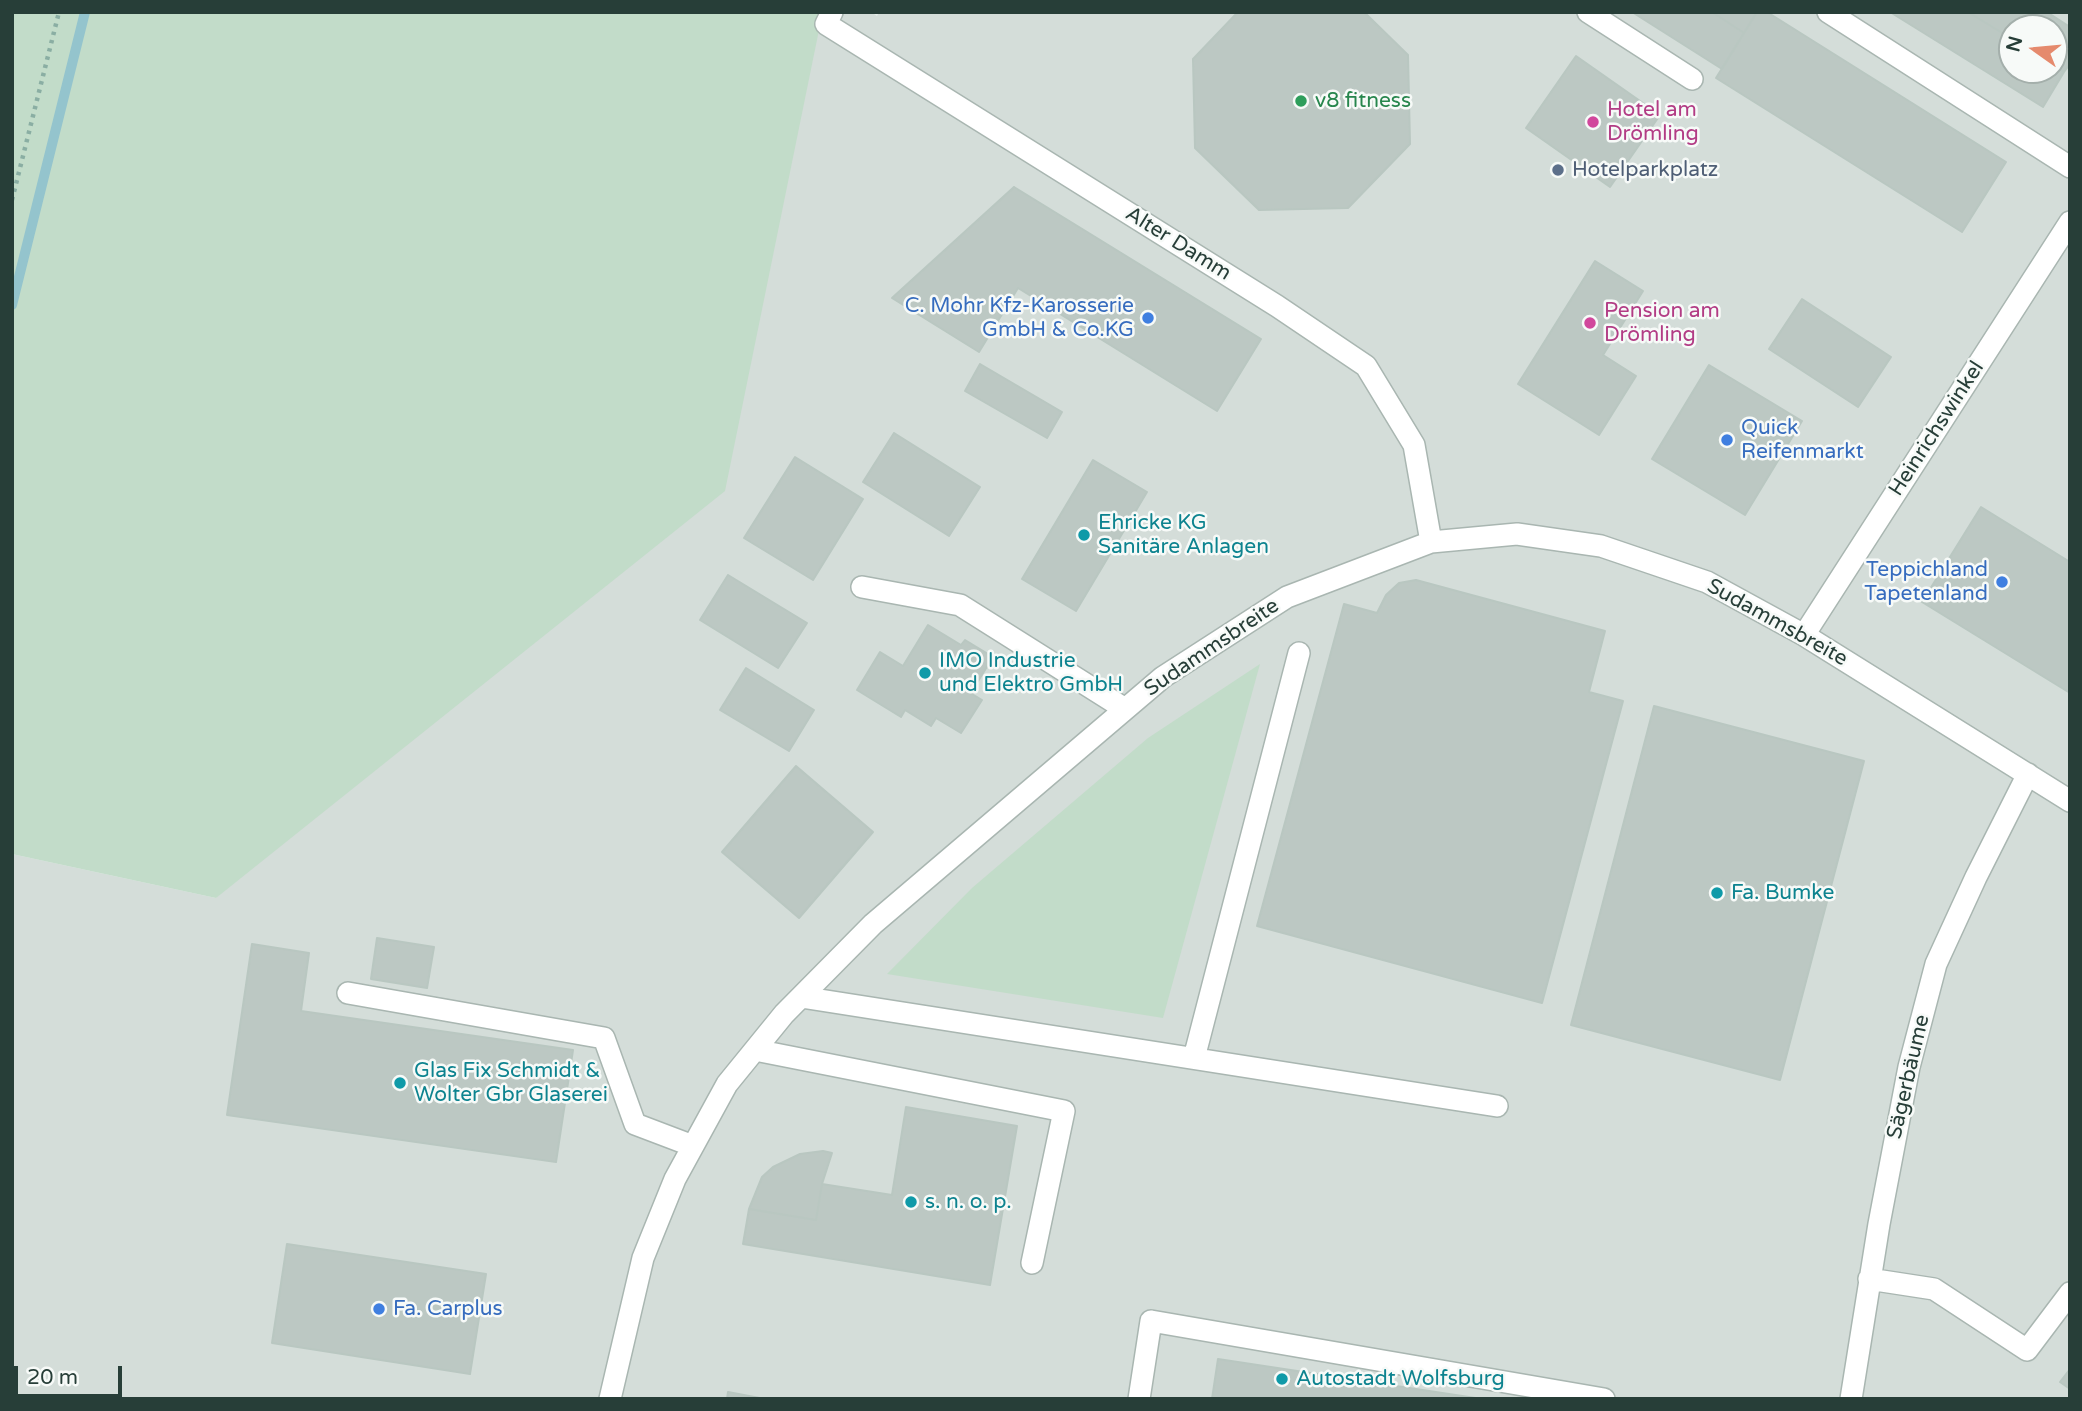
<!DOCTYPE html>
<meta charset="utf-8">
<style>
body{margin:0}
#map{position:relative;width:2082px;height:1411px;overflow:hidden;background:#e6eeea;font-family:"Varela Round",sans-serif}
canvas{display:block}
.frame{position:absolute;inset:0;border:14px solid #273e38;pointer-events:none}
.north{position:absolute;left:1998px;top:14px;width:70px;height:70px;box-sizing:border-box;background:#f7faf8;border:2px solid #a4afab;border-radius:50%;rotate:285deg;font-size:19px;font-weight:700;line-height:28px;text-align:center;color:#273e38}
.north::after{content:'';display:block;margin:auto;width:24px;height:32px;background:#e58a6d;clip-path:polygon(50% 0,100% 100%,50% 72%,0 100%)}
.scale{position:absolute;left:14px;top:1366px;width:108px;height:32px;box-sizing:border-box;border:4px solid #273e38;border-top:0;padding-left:9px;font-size:21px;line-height:24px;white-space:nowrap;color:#273e38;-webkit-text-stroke:5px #f7faf8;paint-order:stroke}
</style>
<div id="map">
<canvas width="2082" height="1411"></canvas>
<div class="frame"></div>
<div class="north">N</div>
<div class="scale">20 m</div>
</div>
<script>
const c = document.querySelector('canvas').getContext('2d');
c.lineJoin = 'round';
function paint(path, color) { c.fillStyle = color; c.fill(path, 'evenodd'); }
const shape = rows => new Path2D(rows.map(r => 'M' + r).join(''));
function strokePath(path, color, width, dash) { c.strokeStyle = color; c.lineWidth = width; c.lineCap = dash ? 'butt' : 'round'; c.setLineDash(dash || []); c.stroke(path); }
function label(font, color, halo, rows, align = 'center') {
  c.font = font + ' "Varela Round",sans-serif'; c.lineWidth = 5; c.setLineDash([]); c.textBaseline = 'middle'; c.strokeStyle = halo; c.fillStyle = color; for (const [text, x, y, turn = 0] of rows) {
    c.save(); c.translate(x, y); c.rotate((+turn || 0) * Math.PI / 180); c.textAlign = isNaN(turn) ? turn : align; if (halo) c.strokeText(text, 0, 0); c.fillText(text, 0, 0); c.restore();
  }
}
const built = shape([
 [828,12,871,12,877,16,879,12,2070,12,2070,1399,12,1399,12,854,216,898,819,30],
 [2012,28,2054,28,2054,70,2012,70]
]);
const green = shape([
 [12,12,828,12,819,30,725,491,216,898,12,854],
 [1260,664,1163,1018,887,974,972,888,1148,738]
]);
const stream = shape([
 [12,305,85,12]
]);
const building = shape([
 [1238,12,1364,12,1408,55,1410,144,1348,208,1259,210,1195,148,1193,59,1238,12],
 [1632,12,1712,12,1744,33,1722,69,1632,12],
 [1712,12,1757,12,1744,33,1712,12],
 [1757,12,1767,12,2006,162,1962,232,1716,78,1757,12],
 [1890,12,1968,12,2012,39,2012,70,2054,70,2054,66,2064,72,2043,107,1890,12],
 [1968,12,2047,12,2070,27,2070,64,2064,72,2054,66,2054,28,2012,28,2012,39,1968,12],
 [1576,56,1660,115,1610,187,1526,128,1576,56],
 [1014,187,1261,339,1217,411,1018,288,979,352,892,298,1014,187],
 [1595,261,1643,291,1603,355,1636,376,1599,435,1518,384,1595,261],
 [1802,299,1891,357,1858,407,1769,349,1802,299],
 [980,364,1062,412,1047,438,965,391,980,364],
 [1709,365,1802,421,1745,515,1652,459,1709,365],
 [894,433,980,487,949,536,863,482,894,433],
 [795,457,863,499,813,580,744,538,795,457],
 [1093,460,1147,492,1076,611,1022,579,1093,460],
 [1981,507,2070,562,2070,693,1922,602,1981,507],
 [728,575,807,623,778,668,700,620,728,575],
 [1416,580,1605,631,1589,692,1623,701,1542,1003,1257,926,1344,604,1377,613,1386,595,1399,583,1416,580],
 [928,625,961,645,965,640,993,657,975,686,967,681,962,688,982,700,961,733,936,718,931,726,905,710,901,717,857,690,880,652,903,666,928,625],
 [746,668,814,710,789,751,720,710,746,668],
 [1654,706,1864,761,1780,1080,1571,1025,1654,706],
 [796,766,873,832,799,918,722,852,796,766],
 [377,938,434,947,427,988,371,979,377,938],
 [252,944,309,953,301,1011,573,1050,556,1162,227,1115,252,944],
 [906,1107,1017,1126,990,1285,743,1244,749,1209,816,1220,822,1184,892,1195,906,1107],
 [823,1151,832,1153,822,1184,816,1220,749,1209,762,1177,773,1167,800,1154,823,1151],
 [287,1244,486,1274,470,1374,272,1343,287,1244],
 [1218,1359,1482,1399,1212,1399,1218,1359],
 [2070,1369,2070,1389,2060,1382,2070,1369],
 [728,1392,765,1399,727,1399,728,1392]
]);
const path = shape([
 [12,200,59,12]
]);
const minor = shape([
 [832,12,826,24,1277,306,1366,366,1414,445,1431,542],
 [1588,12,1692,79],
 [1828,12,2070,167],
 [862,587,960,605,1125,709],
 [1804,635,2070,222],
 [348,993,604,1038,635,1124,693,1146],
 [801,997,1497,1106],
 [755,1050,1064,1111,1032,1263],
 [1194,1058,1299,653],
 [1869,1279,1934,1289,2027,1350,2070,1293],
 [610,1399,643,1258,675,1179,727,1084,784,1014,873,924,1163,677,1287,597,1431,542,1517,534,1601,546,1707,582,1804,635,2070,801],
 [1139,1399,1151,1321,1604,1399],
 [1851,1399,1879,1224,1909,1067,1936,964,1976,877,2028,774]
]);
const markers = [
 [1301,101,7,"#2e9e5b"],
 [1593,122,7,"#d1479c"],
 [1558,170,7,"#5c6f8a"],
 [1148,318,7,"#3f7fe0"],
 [1590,323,7,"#d1479c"],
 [1727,440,7,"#3f7fe0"],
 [1084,535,7,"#0f9aa8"],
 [2002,582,7,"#3f7fe0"],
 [925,673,7,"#0f9aa8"],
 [1717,893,7,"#0f9aa8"],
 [400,1083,7,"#0f9aa8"],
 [911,1202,7,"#0f9aa8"],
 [379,1309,7,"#3f7fe0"],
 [1282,1379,7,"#0f9aa8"]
];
const leisureNames = [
 ["v8 fitness",1315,101]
];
const hotelNames = [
 ["Hotel am",1607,110],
 ["Drömling",1607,134],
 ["Pension am",1604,311],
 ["Drömling",1604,335]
];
const serviceNames = [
 ["Hotelparkplatz",1572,170]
];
const streetNames = [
 ["Alter Damm",1178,244,32],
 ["Heinrichswinkel",1937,429,-57],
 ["Sudammsbreite",1777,623,29],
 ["Sudammsbreite",1212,648,-34],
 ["Sägerbäume",1909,1077,-77]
];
const shopNames = [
 ["C. Mohr Kfz-Karosserie",1134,306],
 ["GmbH & Co.KG",1134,330],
 ["Quick",1741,428,"left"],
 ["Reifenmarkt",1741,452,"left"],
 ["Teppichland",1988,570],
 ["Tapetenland",1988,594],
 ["Fa. Carplus",393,1309,"left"]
];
const cultureNames = [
 ["Ehricke KG",1098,523],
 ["Sanitäre Anlagen",1098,547],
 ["IMO Industrie",939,661],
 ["und Elektro GmbH",939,685],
 ["Fa. Bumke",1731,893],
 ["Glas Fix Schmidt &",414,1071],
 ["Wolter Gbr Glaserei",414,1095],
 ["s. n. o. p.",925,1202],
 ["Autostadt Wolfsburg",1296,1379]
];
paint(built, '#d4ddd9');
paint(green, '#c2dcc9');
strokePath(stream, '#94c4cd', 10);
paint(building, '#bcc8c3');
strokePath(building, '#b9c7c1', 2);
strokePath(minor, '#a9b6b1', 24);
strokePath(path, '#8aaea3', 4.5, [3.5, 5]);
strokePath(minor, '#fff', 21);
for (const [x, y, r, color] of markers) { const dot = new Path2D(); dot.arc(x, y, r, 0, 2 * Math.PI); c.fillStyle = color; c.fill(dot); strokePath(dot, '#f7faf8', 2.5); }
label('21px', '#27864d', '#f7faf8', leisureNames, 'left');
label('21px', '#b23c85', '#f7faf8', hotelNames, 'left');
label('21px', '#4e5e75', '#f7faf8', serviceNames, 'left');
label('21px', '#273e38', '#f7faf8', streetNames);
label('21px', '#366cbe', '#f7faf8', shopNames, 'right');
label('21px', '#0d838f', '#f7faf8', cultureNames, 'left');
</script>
